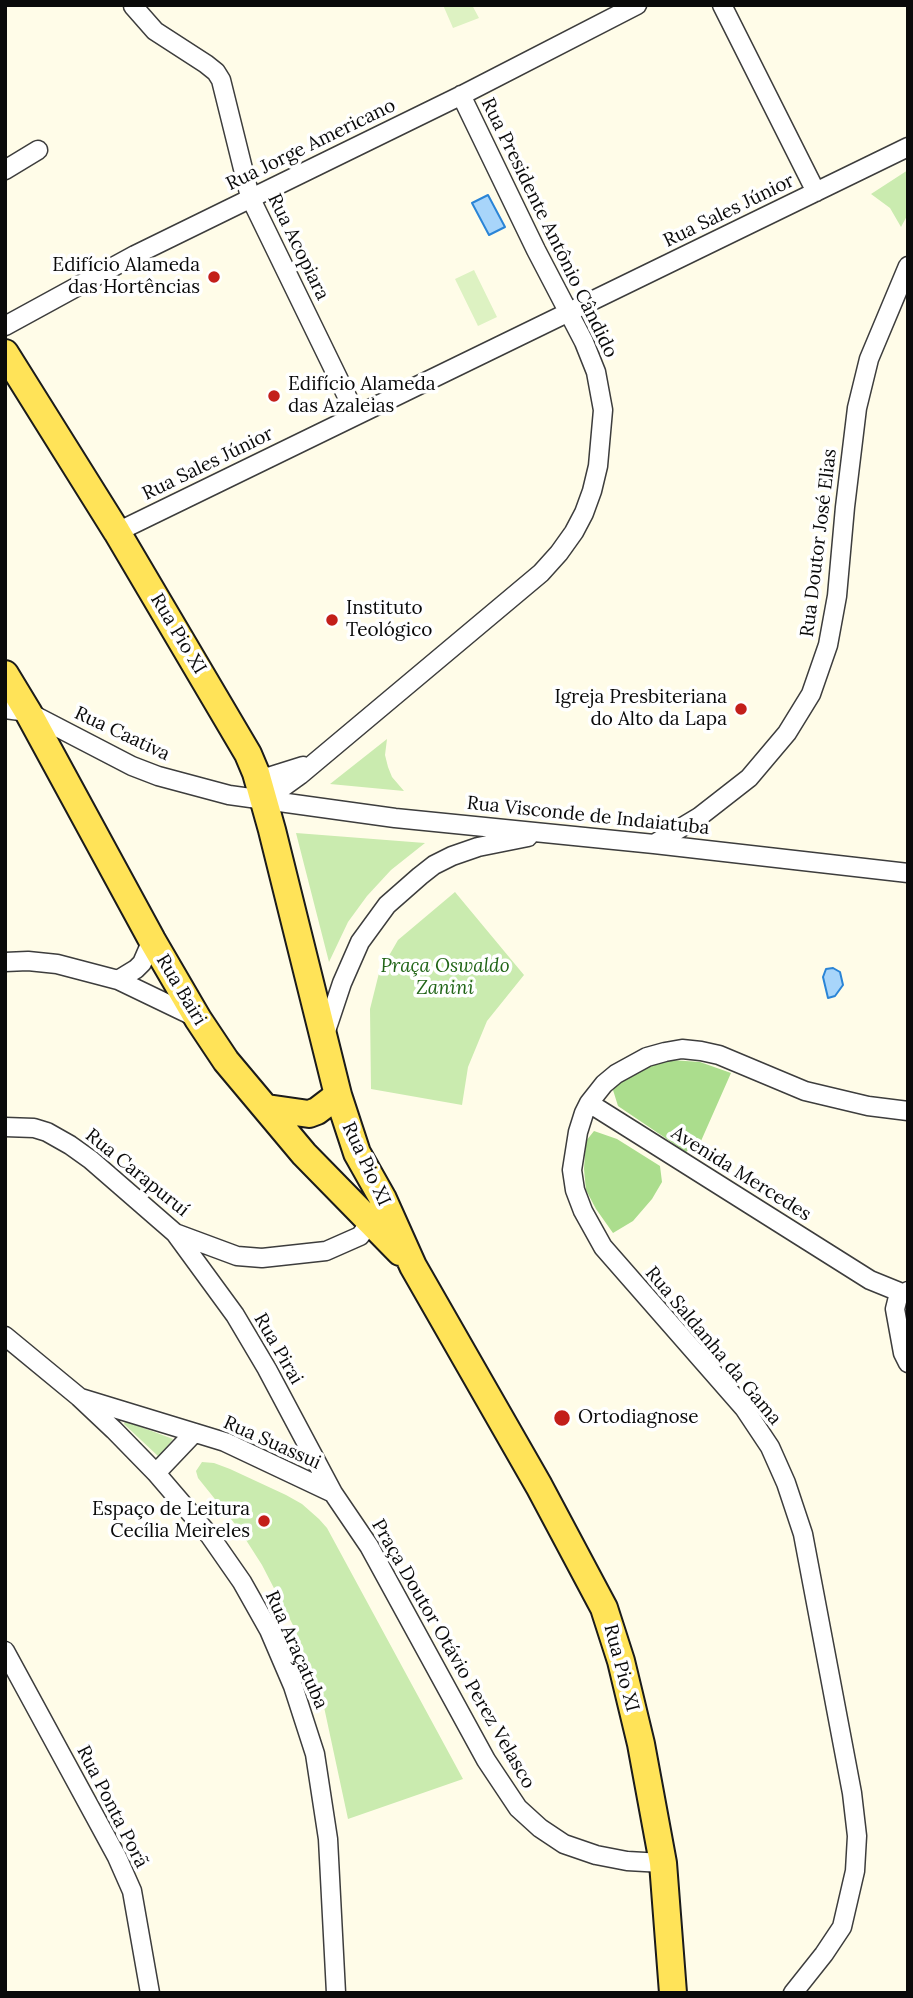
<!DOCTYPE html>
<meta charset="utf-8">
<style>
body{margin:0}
#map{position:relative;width:913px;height:1998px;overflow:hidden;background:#fffce8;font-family:Lora,serif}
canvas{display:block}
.frame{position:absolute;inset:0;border:7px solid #0a0a0a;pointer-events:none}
</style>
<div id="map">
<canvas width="913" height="1998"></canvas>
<div class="frame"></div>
</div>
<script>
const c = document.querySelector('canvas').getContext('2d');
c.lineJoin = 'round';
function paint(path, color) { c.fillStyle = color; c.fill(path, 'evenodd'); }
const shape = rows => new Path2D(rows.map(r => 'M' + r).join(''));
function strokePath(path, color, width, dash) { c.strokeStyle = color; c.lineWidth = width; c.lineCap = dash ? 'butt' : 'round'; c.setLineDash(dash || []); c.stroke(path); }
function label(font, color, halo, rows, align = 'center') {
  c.font = font + ' Lora,serif'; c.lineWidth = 7; c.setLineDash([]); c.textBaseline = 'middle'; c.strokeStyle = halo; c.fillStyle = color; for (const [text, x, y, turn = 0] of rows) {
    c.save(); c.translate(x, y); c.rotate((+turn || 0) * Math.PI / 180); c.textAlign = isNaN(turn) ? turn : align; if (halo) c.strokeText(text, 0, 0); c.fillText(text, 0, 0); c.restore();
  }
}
const green = shape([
 [908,170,908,214,901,227,890,208,871,194],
 [387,739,385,755,388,767,392,777,404,791,330,784],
 [296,833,425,843,391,870,367,896,348,922,329,962],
 [455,892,524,975,487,1021,468,1067,462,1105,371,1089,370,1009,379,973,398,940],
 [125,1421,173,1439,159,1457,124,1424],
 [202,1462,214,1463,230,1469,286,1495,302,1504,319,1519,327,1528,463,1779,348,1819,324,1707,295,1629,262,1565,239,1529,198,1478,196,1471]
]);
const forest = shape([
 [671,1060,700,1062,731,1073,701,1141,686,1152,618,1106,613,1090,623,1078,647,1067],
 [594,1131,617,1139,660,1166,662,1182,652,1199,633,1221,613,1233,596,1209,586,1190,584,1169,586,1141]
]);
const pitch = shape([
 [443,5,472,5,479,18,453,28],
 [474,270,497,317,478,326,455,279]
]);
const water = shape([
 [488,195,505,227,489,235,472,203,488,195],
 [833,968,840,972,843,985,835,996,828,998,823,977,826,969,833,968]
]);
const minor = shape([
 [722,5,816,192],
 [133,6,155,31,206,64,216,72,221,80,250,197,356,415],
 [5,170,38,150],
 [5,326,135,255,464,94,637,5],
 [117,532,908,147],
 [5,709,28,712,132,766,158,776,229,795,395,818,654,844,908,873],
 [256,773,268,777,303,766],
 [264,801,300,775,541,573,559,553,574,532,584,513,592,491,598,466,603,410,596,372,584,342,536,250,461,95],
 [654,844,699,817,749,778,787,733,811,694,828,645,837,596,845,507,857,408,869,359,908,266],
 [5,962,28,961,57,964,118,980,197,1018],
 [118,980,136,969,142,963,152,940],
 [324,1037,342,983,360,942,387,905,420,876,434,865,452,856,478,847,528,837],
 [589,1103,870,1280,902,1293],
 [5,1127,34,1128,47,1132,70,1145,91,1160,175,1233,237,1256,262,1258,326,1251,360,1236,377,1213],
 [175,1233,235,1315,267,1369,333,1493,369,1546,486,1760,518,1808,540,1828,564,1844,596,1855,627,1861,663,1863],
 [908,1291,898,1297,895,1309,903,1353,908,1363],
 [5,1336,79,1397,114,1430,156,1473,210,1536,242,1582,269,1630,293,1686,315,1754,328,1839,336,1993],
 [81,1398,225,1442,333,1493],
 [156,1473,194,1433],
 [5,1651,117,1857,132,1891,150,1993],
 [793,1993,824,1954,842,1927,855,1871,857,1836,852,1793,803,1534,786,1483,770,1447,744,1408,603,1247,583,1211,575,1190,572,1170,578,1132,584,1113,589,1103,604,1084,616,1074,647,1057,665,1052,682,1049,701,1051,719,1055,805,1091,868,1106,908,1111]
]);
const primary = shape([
 [5,353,117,532,248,754,256,773,272,830,338,1095,357,1153,383,1199,413,1266,539,1486,604,1608,621,1661,641,1744,663,1863,673,1993],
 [5,674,28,712,152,940,198,1019,226,1061,304,1154,400,1252],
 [267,1108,309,1114,317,1111,338,1095]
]);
const markers = [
 [214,277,7,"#c31f1a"],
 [274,396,7,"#c31f1a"],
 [332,620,7,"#c31f1a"],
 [741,709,7,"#c31f1a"],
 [562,1418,9,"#c31f1a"],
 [264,1521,7,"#c31f1a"]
];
const streetNames = [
 ["Rua Jorge Americano",311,145,-26],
 ["Rua Sales Júnior",729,211,-26],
 ["Rua Presidente Antônio Cândido",549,228,64],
 ["Rua Acopiara",298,247,64],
 ["Rua Sales Júnior",208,464,-26],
 ["Rua Doutor José Elias",819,543,-83],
 ["Rua Pio XI",178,634,59],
 ["Rua Caativa",122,734,25],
 ["Rua Visconde de Indaiatuba",588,816,6],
 ["Rua Bairi",181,990,59],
 ["Rua Pio XI",366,1164,65],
 ["Rua Carapuruí",137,1173,39],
 ["Avenida Mercedes",741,1174,32],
 ["Rua Saldanha da Gama",713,1346,50],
 ["Rua Pirai",278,1349,60],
 ["Rua Suassui",272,1443,24],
 ["Rua Araçatuba",296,1650,66],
 ["Praça Doutor Otávio Perez Velasco",453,1654,60],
 ["Rua Pio XI",621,1668,75],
 ["Rua Ponta Porã",112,1807,63]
];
const poiNames = [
 ["Edifício Alameda",200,266],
 ["das Hortências",200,288],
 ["Edifício Alameda",288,385,"left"],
 ["das Azaleias",288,407,"left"],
 ["Instituto",346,609,"left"],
 ["Teológico",346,631,"left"],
 ["Igreja Presbiteriana",727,698],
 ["do Alto da Lapa",727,720],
 ["Ortodiagnose",578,1418,"left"],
 ["Espaço de Leitura",250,1510],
 ["Cecília Meireles",250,1532]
];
const parkNames = [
 ["Praça Oswaldo",445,967],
 ["Zanini",445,989]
];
paint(green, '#caebaf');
paint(forest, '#abdd8d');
paint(pitch, '#ddf2c2');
paint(water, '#a8d5fa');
strokePath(water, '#2a84d6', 2);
strokePath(minor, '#3d3d3d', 21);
strokePath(primary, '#1b1b1b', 30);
strokePath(minor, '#fff', 18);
strokePath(primary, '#ffe358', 26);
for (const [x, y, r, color] of markers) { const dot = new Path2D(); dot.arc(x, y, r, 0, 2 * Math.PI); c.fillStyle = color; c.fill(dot); strokePath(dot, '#fff', 2.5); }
label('19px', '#0a0a0a', '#fff', streetNames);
label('19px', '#0a0a0a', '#fff', poiNames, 'right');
label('italic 19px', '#216517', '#fff', parkNames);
</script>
